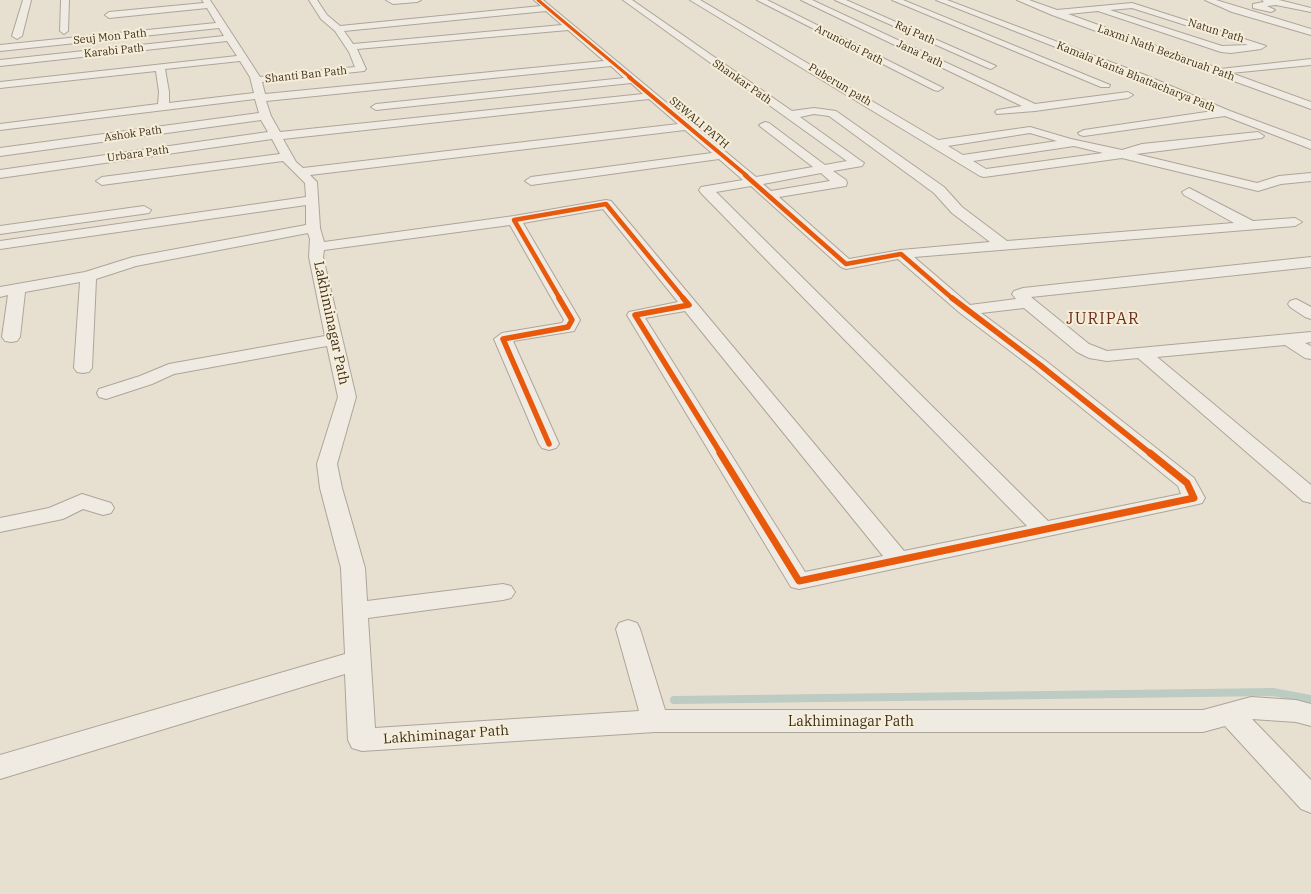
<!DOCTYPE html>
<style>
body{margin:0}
canvas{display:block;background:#e7e0d1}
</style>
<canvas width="1311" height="894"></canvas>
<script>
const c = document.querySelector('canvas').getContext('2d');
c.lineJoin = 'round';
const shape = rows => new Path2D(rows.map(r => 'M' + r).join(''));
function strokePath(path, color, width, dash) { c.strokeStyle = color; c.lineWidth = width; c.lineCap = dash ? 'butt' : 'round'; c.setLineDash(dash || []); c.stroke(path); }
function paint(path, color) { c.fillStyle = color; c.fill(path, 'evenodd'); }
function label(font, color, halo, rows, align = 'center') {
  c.font = font + ' "IBM Plex Serif",serif'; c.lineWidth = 4; c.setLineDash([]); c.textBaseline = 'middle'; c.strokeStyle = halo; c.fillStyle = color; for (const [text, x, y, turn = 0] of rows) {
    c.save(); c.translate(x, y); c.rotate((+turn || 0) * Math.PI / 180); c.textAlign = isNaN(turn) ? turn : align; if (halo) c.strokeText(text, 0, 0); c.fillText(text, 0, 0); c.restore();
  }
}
const stream = shape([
 [674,700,1273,692,1311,699]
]);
const minor = shape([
 [23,0,31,0,22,36,17,39,12,36,23,0],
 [61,0,69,0,68,31,64,34,60,31,61,0],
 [202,0,210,0,260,77,355,67,349,52,335,31,321,19,309,0,317,0,327,15,340,26,541,6,534,0,543,0,756,177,813,167,761,127,759,125,765,122,769,123,825,165,847,161,623,0,632,0,792,111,814,108,836,111,944,187,962,207,1007,241,1234,223,1184,195,1182,192,1189,188,1253,221,1295,218,1302,222,1295,226,914,257,970,305,1016,299,1012,294,1014,291,1023,288,1311,257,1311,267,1031,297,1089,344,1107,351,1311,332,1311,342,1305,343,1311,346,1311,359,1305,358,1285,345,1157,357,1311,485,1311,503,1303,501,1138,358,1107,361,1089,358,1077,352,1024,308,981,313,1046,361,1194,478,1205,498,1202,503,1194,505,799,589,791,587,627,315,629,312,678,302,603,209,523,223,580,320,574,331,513,341,559,444,556,448,549,450,542,448,539,444,494,339,502,333,562,323,564,320,510,225,324,250,323,257,356,397,337,464,342,488,365,568,367,601,503,584,511,586,515,592,511,598,503,600,368,618,375,728,639,711,616,629,619,623,628,620,637,623,640,629,665,710,1203,710,1251,697,1296,700,1311,704,1311,726,1296,722,1252,719,1311,780,1311,813,1301,809,1225,726,1203,732,655,732,362,751,352,748,348,740,345,674,0,779,0,755,345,654,341,568,320,488,317,464,338,397,327,346,174,374,152,384,106,399,99,397,97,393,99,389,140,376,169,364,325,336,309,257,310,239,308,233,136,266,96,279,92,368,89,372,83,373,77,372,74,368,80,282,25,292,20,337,17,341,11,342,5,341,2,337,8,295,0,297,0,287,85,272,133,257,306,225,306,205,0,249,0,241,306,197,305,183,283,161,102,185,96,181,102,177,280,154,272,139,0,178,0,170,268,132,261,120,0,156,0,148,259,113,255,99,0,130,0,124,158,104,159,92,156,71,0,88,0,82,237,56,227,41,0,66,0,60,224,36,219,28,0,51,0,45,216,23,207,8,109,18,105,15,109,12,204,3,202,0],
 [546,11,562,25,353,44,344,31,546,11],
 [568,30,604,61,265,94,262,82,364,71,366,69,357,49,568,30],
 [240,61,250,77,254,93,169,103,169,92,165,69,240,61],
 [611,66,624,78,376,104,371,107,376,110,631,83,643,94,280,132,271,116,266,101,611,66],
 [649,99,678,124,303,168,296,162,283,139,649,99],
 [814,114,829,116,934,193,952,213,990,242,901,250,849,259,779,197,846,186,847,183,846,180,833,171,862,166,864,163,800,117,814,114],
 [685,130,712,153,531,177,525,181,531,185,719,159,743,180,701,187,699,190,701,193,1027,526,904,551,611,201,606,200,514,216,324,242,320,228,317,182,310,175,685,130],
 [821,173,830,181,771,191,763,184,821,173],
 [751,186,841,267,846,269,898,259,960,313,1034,369,1178,486,1181,494,1048,521,716,192,751,186],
 [685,311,883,556,805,572,645,318,685,311],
 [386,0,421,0,417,2,393,4,386,0],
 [690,0,700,0,938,140,1030,127,1071,139,1122,150,1142,144,1258,132,1264,136,1262,138,1136,154,1257,183,1279,176,1311,173,1311,181,1281,184,1258,191,1122,158,984,177,980,176,690,0],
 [1030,133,1057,141,963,155,948,146,1030,133],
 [1074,146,1103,153,986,169,973,161,1074,146],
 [757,0,767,0,943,88,938,91,934,90,757,0],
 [801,0,812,0,1035,104,1128,92,1133,95,1128,98,1035,111,997,114,995,112,997,110,1022,106,801,0],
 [835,0,846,0,996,66,991,69,988,68,835,0],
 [892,0,903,0,1110,85,1109,87,1101,87,892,0],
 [936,0,947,0,1145,75,1230,111,1311,141,1311,149,1225,116,1084,136,1080,135,1078,133,1084,130,1213,111,1137,79,936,0],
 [1017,0,1029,0,1057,10,1132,3,1266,46,1261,49,1231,53,1221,52,1098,11,1068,14,1220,69,1311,59,1311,65,1231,73,1311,102,1311,109,1052,15,1017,0],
 [1132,8,1248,45,1222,46,1110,10,1132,8],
 [1205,0,1216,0,1311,29,1311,35,1232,12,1205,0],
 [1262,0,1279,0,1311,8,1311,12,1276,5,1267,6,1275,10,1271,12,1253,8,1253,4,1264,2,1262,0],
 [144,206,151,210,149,213,0,234,0,226,144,206],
 [1296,299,1311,307,1311,319,1305,317,1290,307,1288,304,1290,301,1296,299],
 [82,494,111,503,114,508,111,513,103,515,83,509,63,519,0,532,0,518,49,508,82,494]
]);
const cyclewayFar4 = shape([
 [538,0,631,78]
]);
const cyclewayFar3 = shape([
 [629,77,747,176]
]);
const cyclewayFar2 = shape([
 [745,175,846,264,901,254,953,299],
 [560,299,514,220,606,204,684,299]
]);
const cyclewayFar1 = shape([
 [683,298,689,305,635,315,721,454],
 [952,298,1040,365,1151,454],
 [549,444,503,339,568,327,572,320,559,298]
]);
const cycleway = shape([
 [720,453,799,581,1194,498,1187,483,1150,453]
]);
const farStreetnames = [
 ["Natun Path",1216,31,17],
 ["Raj Path",915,33,24],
 ["Seuj Mon Path",110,37,-6],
 ["Arunodoi Path",849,45,27],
 ["Karabi Path",114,51,-6],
 ["Laxmi Nath Bezbaruah Path",1166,53,20],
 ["Jana Path",920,54,25],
 ["Shanti Ban Path",306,75,-6],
 ["Kamala Kanta Bhattacharya Path",1136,77,22],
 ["Shankar Path",742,82,35],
 ["Puberun path",840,85,31],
 ["SEWALI PATH",699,123,40],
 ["Ashok Path",133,134,-8],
 ["Urbara Path",138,154,-8]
];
const streetNames = [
 ["Lakhiminagar Path",331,323,78],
 ["Lakhiminagar Path",851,722],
 ["Lakhiminagar Path",446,735,-4]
];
const quarterNames = [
 ["JURIPAR",1103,319]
];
strokePath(stream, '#bcccc2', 8);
strokePath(minor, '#ada599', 2);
paint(minor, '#efebe3');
strokePath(cyclewayFar4, '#e8590c', 3);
strokePath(cyclewayFar3, '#e8590c', 4);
strokePath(cyclewayFar2, '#e8590c', 4.5);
strokePath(cyclewayFar1, '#e8590c', 5.5);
strokePath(cycleway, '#e8590c', 7);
label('11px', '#3d2e20', '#f7eed8', farStreetnames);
label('14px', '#3d2e20', '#f7eed8', streetNames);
c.letterSpacing = '1px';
label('16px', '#6b2e1e', '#f7eed8', quarterNames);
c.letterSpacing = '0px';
</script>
